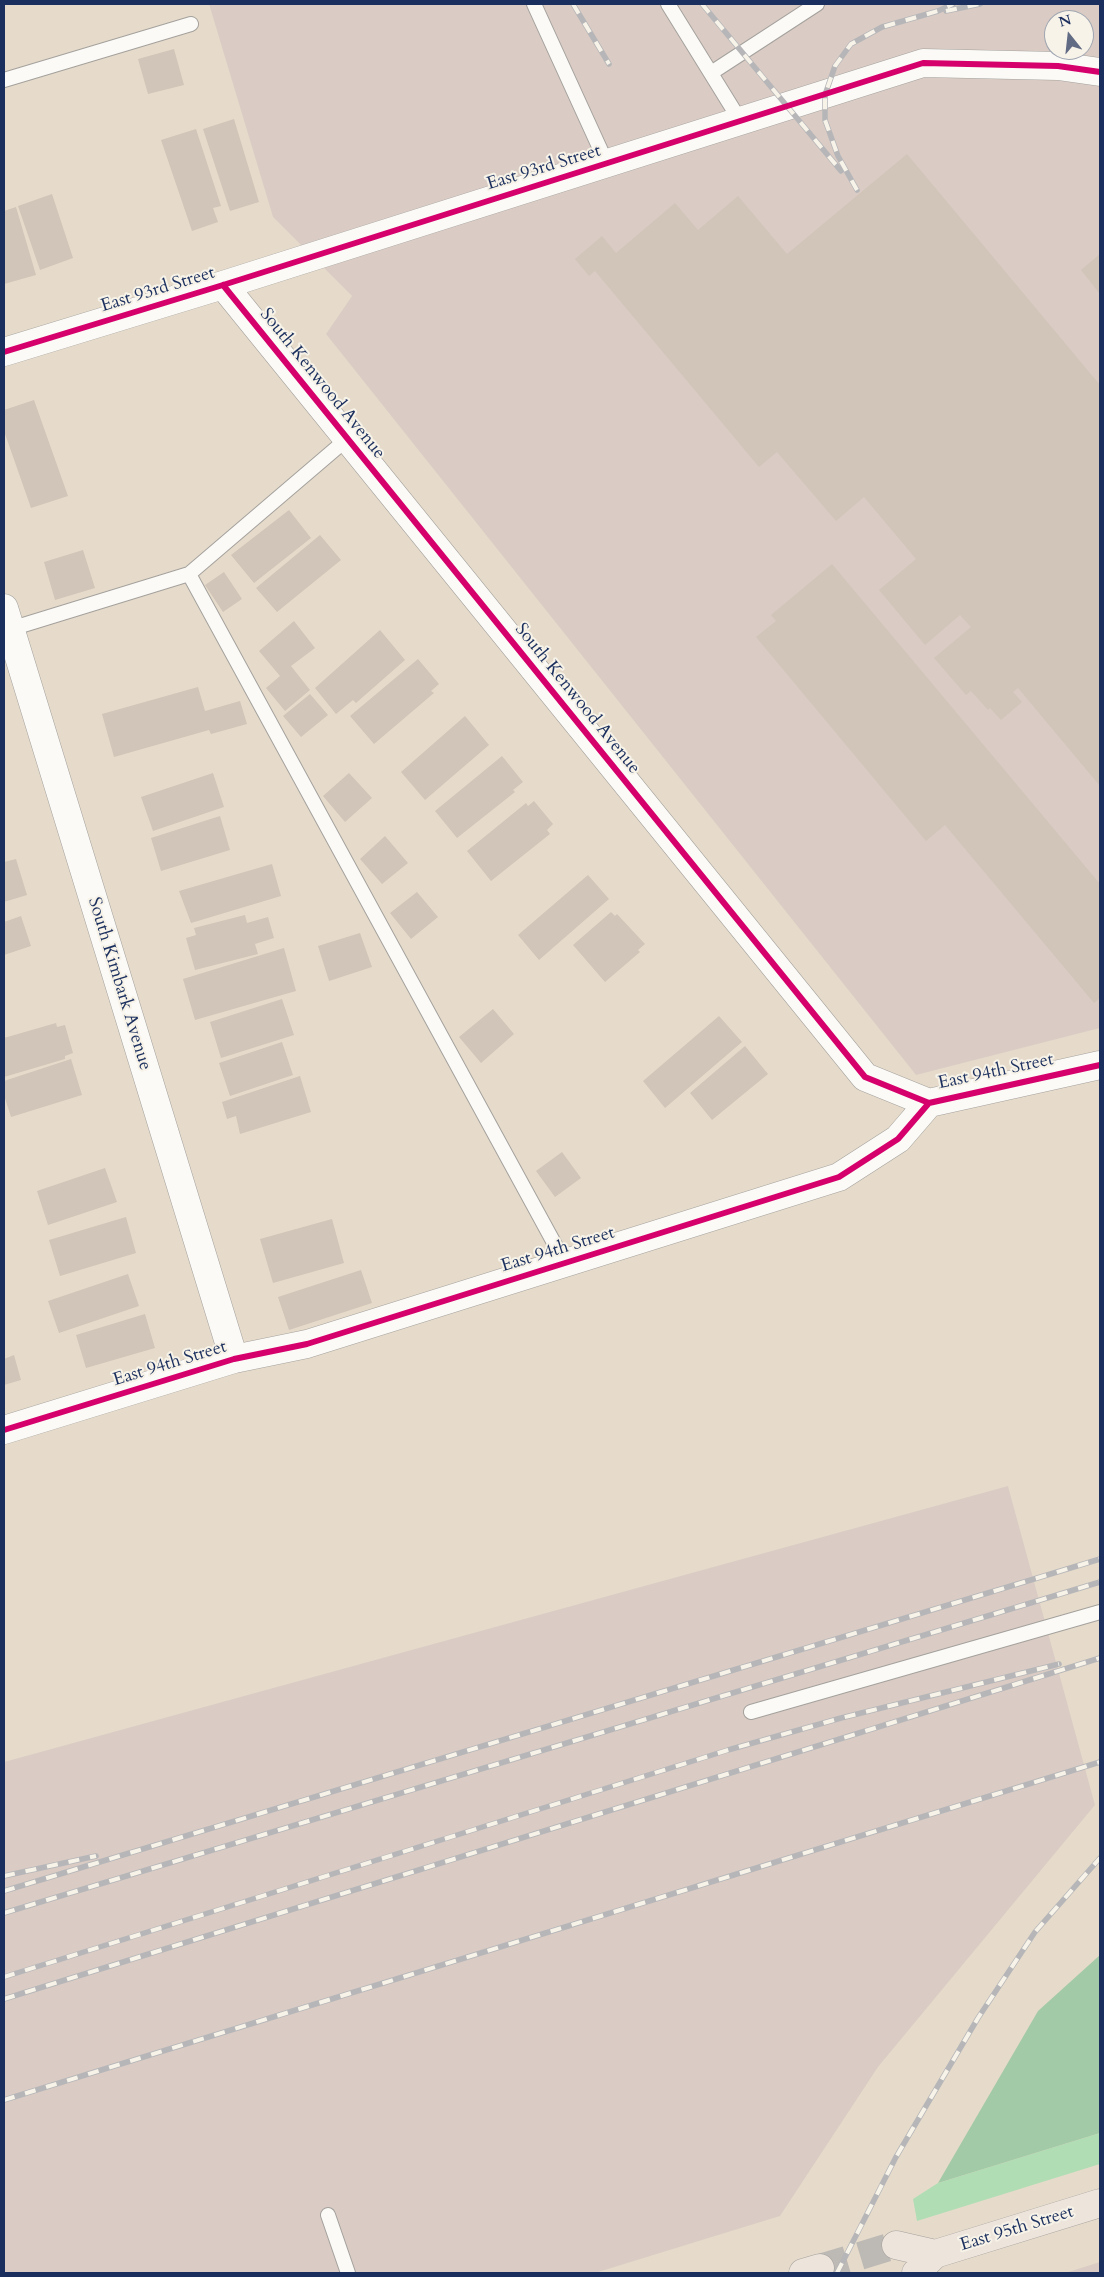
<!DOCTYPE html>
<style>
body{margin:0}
#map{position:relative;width:1104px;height:2277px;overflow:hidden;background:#e6dbca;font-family:Cardo,serif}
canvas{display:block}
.frame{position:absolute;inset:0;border:5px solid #1b2f5e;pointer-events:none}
.north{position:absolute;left:1044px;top:10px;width:50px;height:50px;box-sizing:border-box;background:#f7f3e8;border:1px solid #9fa5b1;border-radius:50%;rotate:344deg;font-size:14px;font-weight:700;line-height:20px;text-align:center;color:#1b2f5e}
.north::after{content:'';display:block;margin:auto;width:18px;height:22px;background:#626b84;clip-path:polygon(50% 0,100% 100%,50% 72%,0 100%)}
</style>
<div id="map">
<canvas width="1104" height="2277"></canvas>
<div class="frame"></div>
<div class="north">N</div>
</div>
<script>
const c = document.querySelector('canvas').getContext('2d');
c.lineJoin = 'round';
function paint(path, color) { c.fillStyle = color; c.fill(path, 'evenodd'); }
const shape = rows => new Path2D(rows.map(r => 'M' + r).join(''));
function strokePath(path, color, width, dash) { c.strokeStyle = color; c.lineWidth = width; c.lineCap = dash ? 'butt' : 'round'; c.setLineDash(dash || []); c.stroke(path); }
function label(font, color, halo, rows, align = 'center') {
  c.font = font + ' Cardo,serif'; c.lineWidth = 4; c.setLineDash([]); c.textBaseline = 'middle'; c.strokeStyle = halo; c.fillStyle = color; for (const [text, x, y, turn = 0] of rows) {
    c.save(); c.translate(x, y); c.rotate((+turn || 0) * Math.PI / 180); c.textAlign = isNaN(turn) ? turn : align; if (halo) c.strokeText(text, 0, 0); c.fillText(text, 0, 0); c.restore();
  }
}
const industrial = shape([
 [209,4,1100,4,1100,1028,916,1075,326,334,352,296,273,217],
 [1054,20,1084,20,1084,50,1054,50],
 [1008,1486,1095,1805,878,2067,780,2216,595,2273,4,2273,4,1762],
 [1100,2262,1100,2273,1065,2273]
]);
const green = shape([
 [1100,2133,1100,2164,917,2221,913,2199,938,2183]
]);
const forest = shape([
 [1100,1955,1100,2133,938,2183,1038,2011]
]);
const building = shape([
 [174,49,184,85,148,94,138,59],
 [234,119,259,202,230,211,203,129],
 [196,129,221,206,213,208,218,222,192,231,161,140],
 [907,154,1100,385,1100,786,1018,688,1013,692,1022,702,1001,720,990,708,988,710,971,691,966,695,934,658,971,627,960,615,925,645,879,590,916,559,864,497,836,521,777,452,759,467,595,271,589,276,575,259,602,236,616,253,675,203,698,230,738,196,787,254],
 [52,194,73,258,40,270,18,206],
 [16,207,36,275,4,284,4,211],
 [1100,254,1100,294,1081,270],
 [34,400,68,496,31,508,4,431,4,410],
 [289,510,311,538,254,583,231,555],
 [320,535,341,560,277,612,256,588],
 [83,550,95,588,55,600,44,562],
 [832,564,1100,884,1100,998,1094,1003,945,825,926,841,756,637,776,621,771,615],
 [224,572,242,599,223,612,205,585],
 [294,621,315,648,291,666,310,690,285,711,266,688,280,676,259,651],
 [380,630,405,660,356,703,353,700,336,714,315,688],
 [418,659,439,684,431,691,434,693,374,744,350,716],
 [198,687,205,711,240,701,247,724,211,734,209,730,114,757,102,714],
 [310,694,328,715,301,737,283,716],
 [465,716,489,745,425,800,401,772],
 [502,756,523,782,513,790,515,792,457,838,435,811],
 [213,773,224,807,153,831,141,797],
 [349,773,372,798,345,822,323,796],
 [534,801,553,824,547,830,550,834,491,881,467,851,526,803,528,806],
 [220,816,230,850,161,871,151,838],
 [385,836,408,863,382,884,360,859],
 [16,859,27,895,4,902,4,862],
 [272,864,281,896,191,923,179,891],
 [588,875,609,899,539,960,518,935],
 [417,892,438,917,411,939,390,913],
 [611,912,615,916,617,914,645,944,638,950,640,952,605,982,573,945],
 [245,915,247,923,268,917,274,938,255,944,258,954,195,970,186,938,196,935,194,928],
 [21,916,31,946,4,955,4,922],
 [360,933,372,967,329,981,318,946],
 [284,948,296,991,195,1020,183,979],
 [282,999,294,1035,221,1058,210,1022],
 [493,1009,514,1034,481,1063,459,1037],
 [719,1016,742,1042,665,1108,643,1081],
 [56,1023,57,1027,65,1025,73,1053,65,1056,65,1059,4,1077,4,1038],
 [282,1042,293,1075,230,1096,219,1063],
 [745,1046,768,1074,712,1120,690,1093],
 [71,1059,82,1095,11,1117,4,1095,4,1081],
 [300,1076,311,1112,240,1134,236,1116,227,1119,222,1102],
 [562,1152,581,1178,555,1197,536,1171],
 [105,1168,117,1202,48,1225,37,1191],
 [126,1217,136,1253,60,1276,49,1240],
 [332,1219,344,1263,273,1283,260,1239],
 [361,1270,372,1303,289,1330,278,1297],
 [128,1274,139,1306,59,1333,48,1301],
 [145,1314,155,1348,86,1368,76,1335],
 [14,1355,21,1380,4,1385,4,1359]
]);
const primaryTunnel = shape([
 [820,2268,896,2245]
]);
const lane = shape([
 [534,4,607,164],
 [668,4,741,122],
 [711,73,817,4],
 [4,80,191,24],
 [189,574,565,1263],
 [7,630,189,574,347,439],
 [751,1712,1100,1612],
 [328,2215,348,2273]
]);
const street = shape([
 [223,285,865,1077,929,1103],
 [4,352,223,285,923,63,1058,66,1100,72],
 [4,608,234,1359],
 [4,1430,234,1359,307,1344,839,1177,898,1139,929,1103,1100,1065]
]);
const primary = shape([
 [896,2245,935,2254],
 [803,2273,820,2268],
 [916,2273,935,2254,1100,2203]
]);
const rail = shape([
 [573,4,609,64],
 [702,4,841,171],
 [946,11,980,4],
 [857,190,838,156,825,120,825,95,835,66,851,44,882,27,938,11,953,4],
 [4,1876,96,1856],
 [4,1891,1100,1559],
 [4,1913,1100,1582],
 [4,1977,728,1750,841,1718,1059,1664],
 [4,1999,1100,1658],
 [4,2100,1100,1762],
 [837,2273,896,2157,978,2018,1035,1932,1100,1858]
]);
const cycleway = shape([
 [223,285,865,1077,929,1103],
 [4,352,223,285,923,63,1058,66,1100,72],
 [4,1430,234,1359,307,1344,839,1177,898,1139,929,1103,1100,1065]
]);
const streetNames = [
 ["East 93rd Street",544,168,-17],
 ["East 93rd Street",158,290,-17],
 ["South Kenwood Avenue",322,384,51],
 ["South Kenwood Avenue",577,699,51],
 ["South Kimbark Avenue",119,984,73],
 ["East 94th Street",996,1072,-12],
 ["East 94th Street",558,1250,-17],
 ["East 94th Street",170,1364,-17],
 ["East 95th Street",1017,2229,-17]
];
paint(industrial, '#daccc4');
paint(green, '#b1ddb4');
paint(forest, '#a3caa6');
paint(building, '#d1c4b8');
strokePath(primaryTunnel, '#bdb9b4', 28, [28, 14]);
strokePath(lane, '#a4a19d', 16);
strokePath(street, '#a4a19d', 29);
strokePath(primary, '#a4a19d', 29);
strokePath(lane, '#fbfaf7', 14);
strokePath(street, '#fbfaf7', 28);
strokePath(primary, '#ede4dc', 28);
strokePath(rail, '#b6b6b9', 5.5);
strokePath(rail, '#f7f3e8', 4, [11]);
strokePath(cycleway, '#d6006c', 6);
label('18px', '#1b2f5e', '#f7f3e8', streetNames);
</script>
